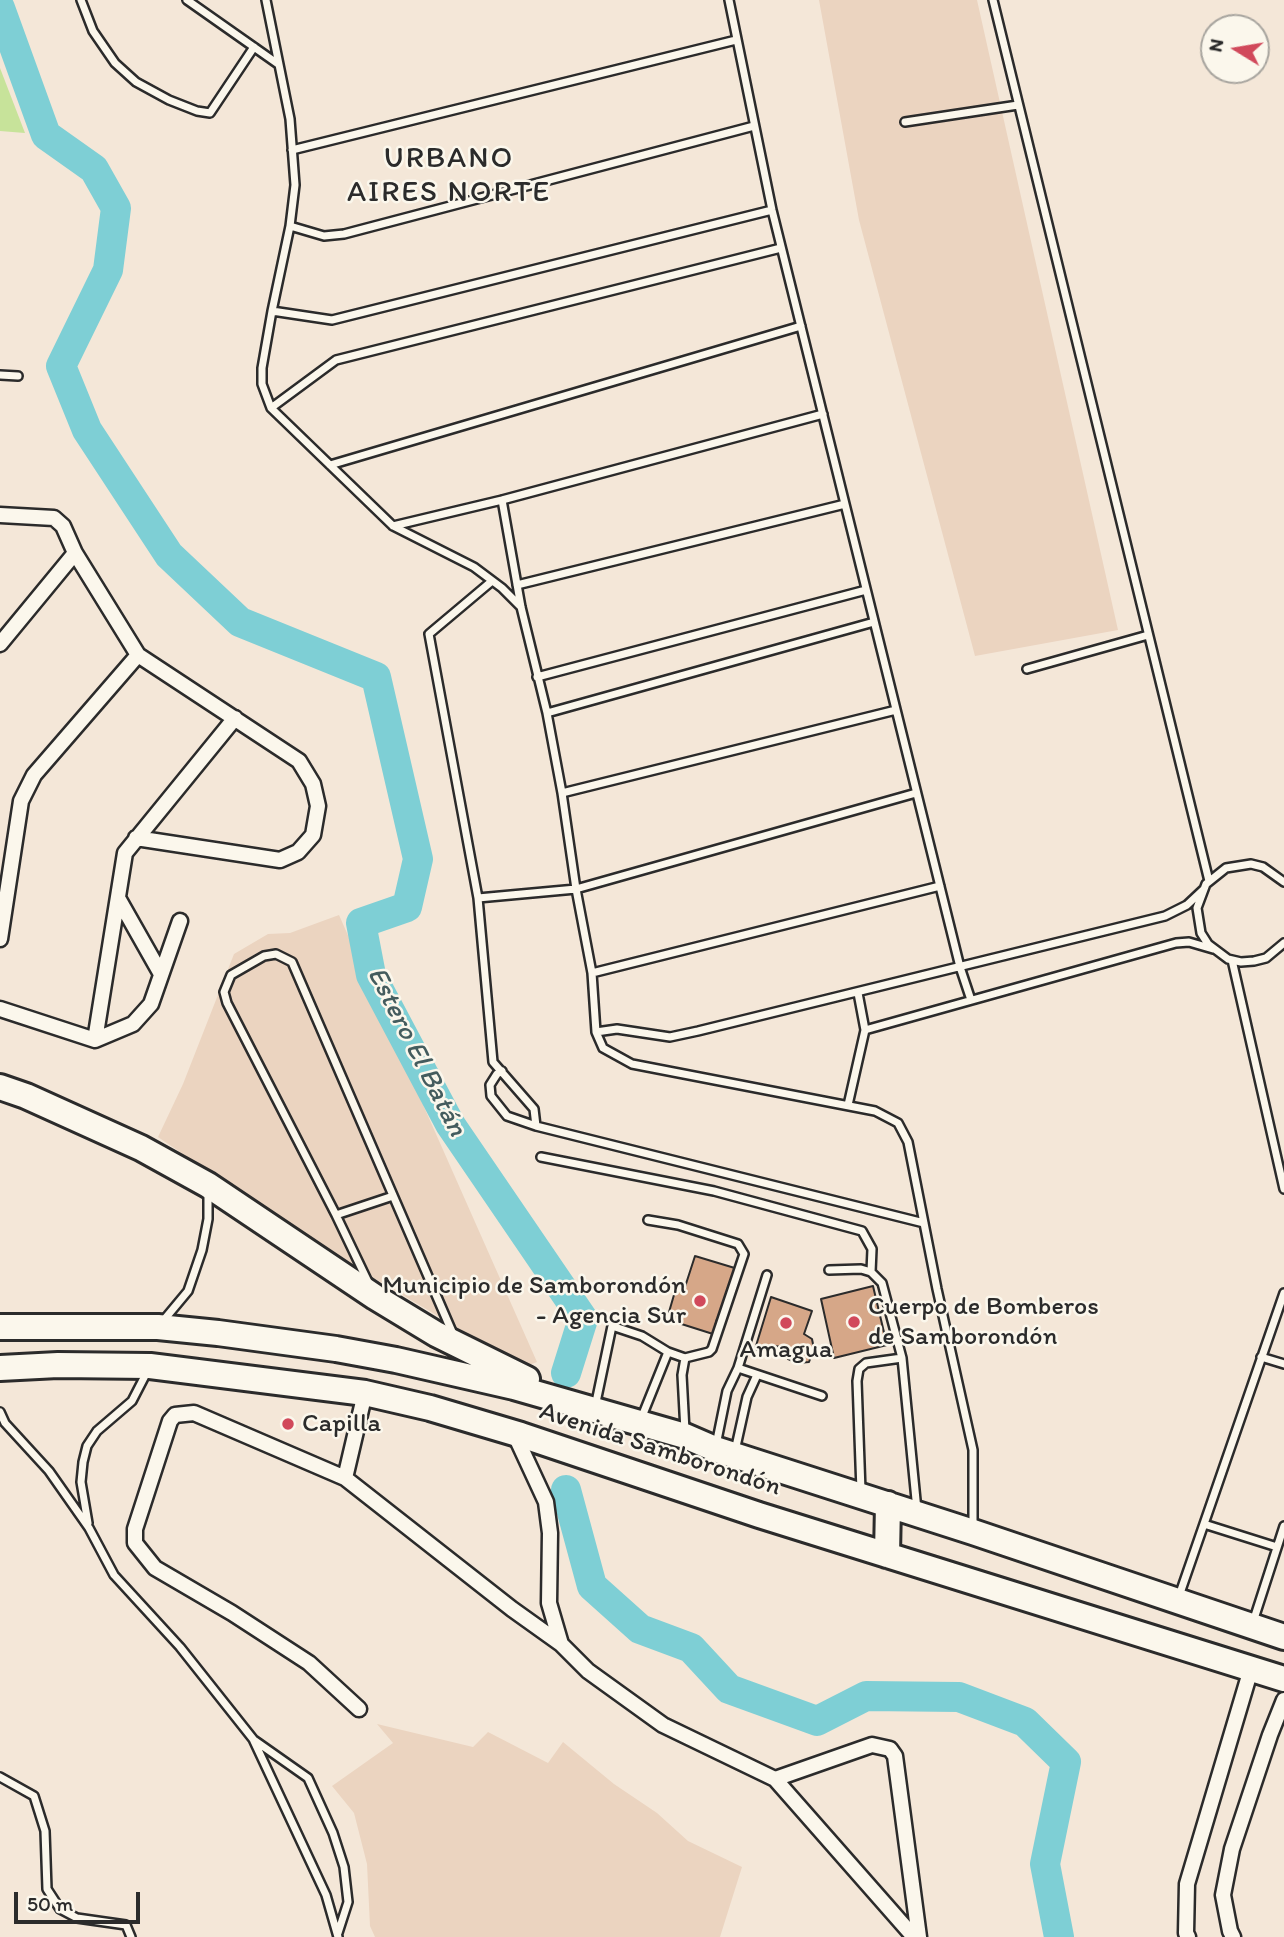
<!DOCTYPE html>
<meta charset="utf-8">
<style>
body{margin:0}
#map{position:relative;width:1284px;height:1937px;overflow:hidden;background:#f4e7d8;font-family:Itim,sans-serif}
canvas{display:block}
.north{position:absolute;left:1200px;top:14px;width:70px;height:70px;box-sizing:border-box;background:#fbf7ec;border:2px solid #a8a59f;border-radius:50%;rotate:281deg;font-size:19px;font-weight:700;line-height:28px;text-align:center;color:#2b2b2b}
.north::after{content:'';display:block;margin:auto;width:24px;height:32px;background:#d1495b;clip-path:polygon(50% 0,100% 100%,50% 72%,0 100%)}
.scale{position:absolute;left:14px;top:1892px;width:126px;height:32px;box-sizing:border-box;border:4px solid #2b2b2b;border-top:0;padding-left:9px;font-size:21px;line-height:24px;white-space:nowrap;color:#2b2b2b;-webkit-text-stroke:5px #fbf7ec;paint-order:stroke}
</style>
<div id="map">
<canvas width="1284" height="1937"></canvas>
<div class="north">N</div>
<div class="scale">50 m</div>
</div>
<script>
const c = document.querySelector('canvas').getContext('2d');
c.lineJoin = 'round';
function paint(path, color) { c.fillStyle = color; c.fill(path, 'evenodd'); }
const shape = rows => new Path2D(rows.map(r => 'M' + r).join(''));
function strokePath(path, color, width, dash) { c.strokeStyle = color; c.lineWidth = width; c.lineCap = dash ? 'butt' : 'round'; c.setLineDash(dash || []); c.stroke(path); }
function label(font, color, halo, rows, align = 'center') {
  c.font = font + ' Itim,sans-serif'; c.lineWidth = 5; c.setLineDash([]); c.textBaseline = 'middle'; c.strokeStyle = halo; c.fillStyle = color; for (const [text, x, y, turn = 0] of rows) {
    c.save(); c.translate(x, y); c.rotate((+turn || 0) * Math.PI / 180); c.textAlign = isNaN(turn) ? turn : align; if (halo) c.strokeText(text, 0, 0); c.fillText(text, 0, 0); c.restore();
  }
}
const built = shape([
 [819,0,977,0,1118,630,975,656,859,220],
 [339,915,537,1362,524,1367,301,1235,158,1137,183,1084,234,954,268,934,290,933],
 [377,1724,473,1747,488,1732,548,1763,563,1742,614,1784,657,1813,688,1841,742,1867,720,1937,375,1937,370,1926,367,1864,354,1813,332,1786,393,1743]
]);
const green = shape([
 [0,68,25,133,0,131]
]);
const river = shape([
 [0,8,46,135,94,169,116,208,108,270,61,366,87,430,169,555,240,622,376,677,418,859,407,907,361,923,371,975,450,1124,583,1319,566,1373],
 [566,1490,592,1586,640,1629,691,1648,729,1689,817,1721,866,1696,959,1697,1025,1722,1066,1762,1045,1864,1059,1937]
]);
const building = shape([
 [695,1256,738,1269,722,1321,717,1319,713,1334,672,1321,675,1314,669,1312,676,1288,684,1290,695,1256],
 [873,1286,887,1345,834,1358,821,1299,873,1286],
 [771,1297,812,1311,804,1334,812,1339,814,1349,809,1362,798,1363,788,1359,783,1347,774,1346,773,1355,755,1349,771,1297]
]);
const lane = shape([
 [81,0,93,31,115,63,136,82,169,100,197,111,210,113,254,47],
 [187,0,278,64],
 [266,0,290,119,295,185,290,226,272,311,332,320,772,210],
 [729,0,772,210,960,967,971,1000],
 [993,0,1209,881],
 [905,122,1018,105],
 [292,150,736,40],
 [290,226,324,236,344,234,754,126],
 [272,311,262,368,262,384,271,408,393,526,474,567,502,588,521,607],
 [0,375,18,376],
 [271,408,336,360,781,248],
 [330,465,801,326],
 [502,500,521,607,547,713,562,793,576,889,592,973,596,1032,603,1048,632,1064,875,1111,898,1123,908,1142,937,1289,973,1450,973,1526],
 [393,526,502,500,823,414],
 [492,581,429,634,478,898,493,1062,534,1109,536,1126,924,1223],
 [517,585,845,504],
 [1027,669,1148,635],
 [537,677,866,590],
 [547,713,874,622],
 [562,793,896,710],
 [1284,882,1263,867,1251,864,1226,868,1206,884,1197,908,1201,933,1208,944,1228,959,1241,962,1254,961,1266,958,1284,943],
 [478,898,576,889,916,793],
 [1232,960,1284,1189],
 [592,973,940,886],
 [865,1030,1176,943,1189,942,1213,949],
 [596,1032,617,1029,670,1037,698,1031,1165,916,1187,905,1203,890],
 [502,1071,497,1074,490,1085,491,1096,507,1116,536,1126],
 [848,1105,865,1030,858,993],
 [541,1157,714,1191,862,1231,872,1249,871,1272],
 [336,1215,393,1196],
 [829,1270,861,1269,871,1272,882,1283,902,1358,917,1510],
 [369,1284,336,1215,227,1003,224,992,231,975,264,956,276,954,292,962,453,1334],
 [163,1321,188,1291,202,1250,208,1219,208,1191],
 [1261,1357,1284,1364],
 [685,1358,682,1375,685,1431],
 [738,1368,822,1396],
 [595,1407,612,1326,642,1336,668,1352,685,1358,709,1352,712,1349,744,1254,738,1244,678,1225,648,1220],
 [0,1412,5,1423,49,1471,89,1528,114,1575,180,1647,253,1739,326,1895,338,1937],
 [641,1419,668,1352],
 [716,1445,727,1391,738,1368,767,1275],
 [735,1451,747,1397,757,1375],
 [861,1491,857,1381,859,1369,866,1363,902,1358],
 [88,1523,81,1482,83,1462,87,1446,97,1431,132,1401,148,1370],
 [1204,1524,1277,1547],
 [1179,1596,1284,1293],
 [1253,1622,1284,1526],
 [254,1740,308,1778,333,1833,344,1867,348,1902,338,1933],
 [0,1777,34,1796,45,1831,47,1889,60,1909,77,1918,126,1925,131,1937]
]);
const street = shape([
 [0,515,54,518,63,526,75,553,138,655,299,761,313,784,318,806,313,835,298,852,280,860,136,838],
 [0,644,75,553],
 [118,898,161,974],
 [0,939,21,801,34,775,138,655],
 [0,1009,95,1040,133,1024,151,1004,180,921],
 [95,1040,125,853,235,718],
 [514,1433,546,1502,550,1533,549,1603,561,1644],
 [345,1478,365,1393],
 [359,1709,309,1663,232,1613,155,1568,135,1543,135,1529,170,1421,175,1415,194,1413,345,1478,512,1609,561,1644,588,1671,663,1725,775,1779,914,1937],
 [775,1779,872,1745,890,1749,895,1756,919,1937],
 [1188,1937,1186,1933,1187,1884,1251,1669],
 [1233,1937,1230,1931,1223,1895,1232,1849,1270,1735,1284,1700]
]);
const highway = shape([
 [0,1087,26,1096,141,1148,208,1185,375,1297,436,1334,527,1379],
 [0,1327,158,1327,218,1333,336,1349,396,1360,514,1387,685,1436,715,1449,973,1532,1284,1637],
 [0,1368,58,1365,150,1366,365,1393,430,1408,521,1435,759,1515,1284,1679],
 [887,1555,888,1504]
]);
const markers = [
 [700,1301,7,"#d1495b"],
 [854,1322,7,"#d1495b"],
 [786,1323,7,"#d1495b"],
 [288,1424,7,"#d1495b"]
];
const poiNames = [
 ["Municipio de Samborondón",686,1286,"right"],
 ["- Agencia Sur",686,1316,"right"],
 ["Cuerpo de Bomberos",868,1307],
 ["de Samborondón",868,1337],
 ["Amagua",786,1350,"center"],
 ["Capilla",302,1424]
];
const streetNames = [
 ["Avenida Samborondón",660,1450,18]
];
const waterNames = [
 ["Estero El Batán",416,1052,63]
];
const quarterNames = [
 ["URBANO",449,159],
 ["AIRES NORTE",449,193]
];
paint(built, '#ebd4c0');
paint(green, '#c7e39a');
strokePath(river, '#7ecfd5', 30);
paint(building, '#d6a788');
strokePath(building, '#2b2b2b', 2);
strokePath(lane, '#2b2b2b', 12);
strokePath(street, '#2b2b2b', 19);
strokePath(highway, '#2b2b2b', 30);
strokePath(lane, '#fbf7ec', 7);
strokePath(street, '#fbf7ec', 14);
strokePath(highway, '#fbf7ec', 24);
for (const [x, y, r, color] of markers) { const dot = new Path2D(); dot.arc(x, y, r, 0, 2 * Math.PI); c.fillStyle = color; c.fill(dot); strokePath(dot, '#fbf7ec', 2.5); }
label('26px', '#2b2b2b', '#fbf7ec', poiNames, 'left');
label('26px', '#2b2b2b', '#fbf7ec', streetNames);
label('italic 28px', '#445c5e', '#fbf7ec', waterNames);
c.letterSpacing = '2px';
label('30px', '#2b2b2b', '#fbf7ec', quarterNames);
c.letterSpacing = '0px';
</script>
